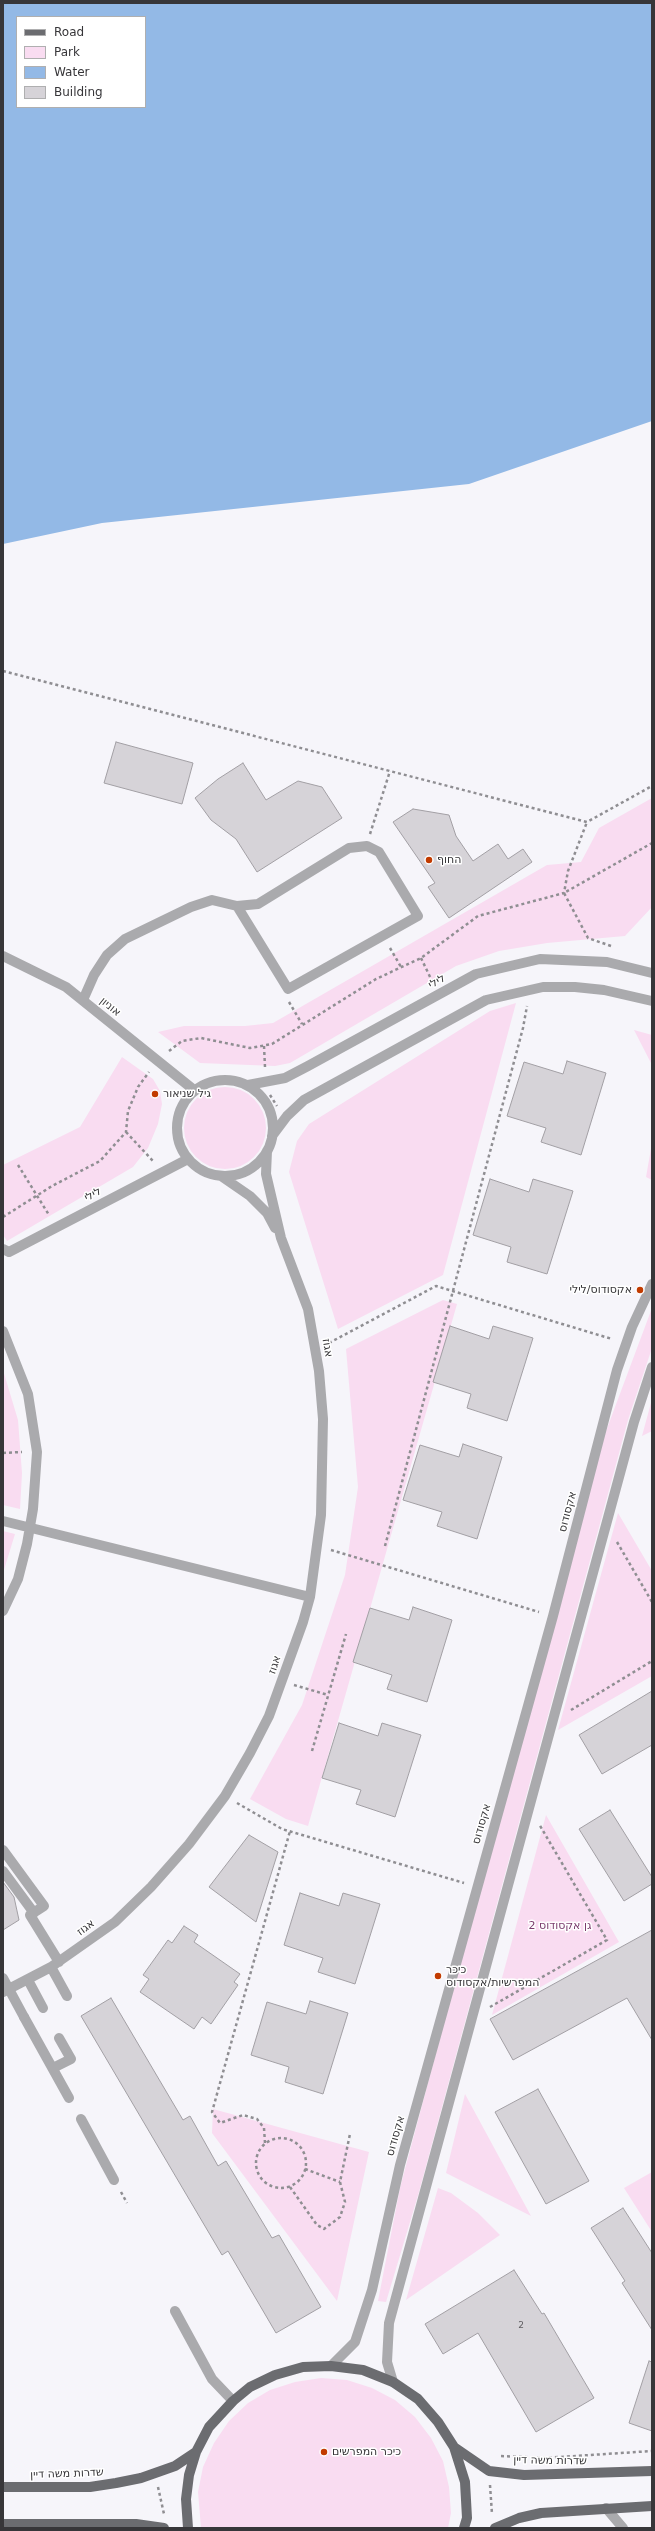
<!DOCTYPE html>
<meta charset="utf-8">
<style>
body{margin:0}
#map{position:relative;width:655px;height:2531px;overflow:hidden;background:#f6f5fa;font-family:"DejaVu Sans",sans-serif}
canvas{display:block}
.frame{position:absolute;inset:0;border:4px solid #373639;pointer-events:none}
.legend{position:absolute;left:16px;top:16px;width:130px;height:92px;box-sizing:border-box;background:#fff;border:1px solid #afafb0;margin:0;padding:5px 7px;list-style:none;font-size:12px;color:#373639}
.legend li{display:flex;align-items:center;gap:8px;height:20px}
.legend b{width:20px;border:1px solid #afafb0}
</style>
<div id="map">
<canvas width="655" height="2531"></canvas>
<div class="frame"></div>
<ul class="legend">
<li><b style="height:5px;background:#6b6c70"></b>Road</li>
<li><b style="height:11px;background:#f9dcf1"></b>Park</li>
<li><b style="height:11px;background:#93b9e6"></b>Water</li>
<li><b style="height:11px;background:#d6d3d8"></b>Building</li>
</ul>
</div>
<script>
const c = document.querySelector('canvas').getContext('2d');
c.lineJoin = 'round';
function paint(path, color) { c.fillStyle = color; c.fill(path, 'evenodd'); }
const shape = rows => new Path2D(rows.map(r => 'M' + r).join(''));
function strokePath(path, color, width, dash) { c.strokeStyle = color; c.lineWidth = width; c.lineCap = dash ? 'butt' : 'round'; c.setLineDash(dash || []); c.stroke(path); }
function label(font, color, halo, rows, align = 'center') {
  c.font = font + ' "DejaVu Sans",Heebo,sans-serif'; c.lineWidth = 3; c.setLineDash([]); c.textBaseline = 'middle'; c.strokeStyle = halo; c.fillStyle = color; for (const [text, x, y, turn = 0] of rows) {
    c.save(); c.translate(x, y); c.rotate((+turn || 0) * Math.PI / 180); c.textAlign = isNaN(turn) ? turn : align; if (halo) c.strokeText(text, 0, 0); c.fillText(text, 0, 0); c.restore();
  }
}
const green = shape([
 [652,798,652,907,625,936,547,943,499,951,456,966,290,1063,275,1066,200,1063,158,1032,184,1026,245,1026,273,1023,547,865,581,862,599,828],
 [516,1003,443,1275,338,1329,289,1172,297,1141,309,1124,333,1109,490,1011],
 [634,1030,652,1035,652,1065],
 [122,1057,153,1079,160,1091,162,1104,158,1124,148,1148,133,1167,7,1241,3,1235,3,1165,80,1127],
 '184 1128a41 41 0 1 1 82 0a41 41 0 1 1-82 0Z',
 [652,1143,652,1180,646,1177],
 [443,1300,457,1304,308,1826,286,1819,250,1799,302,1705,345,1575,358,1487,346,1349],
 [652,1308,652,1348,628,1420,419,2192,386,2302,378,2301,400,2188,590,1474],
 [3,1370,18,1420,22,1473,20,1509,3,1505],
 [652,1399,652,1431,642,1436],
 [618,1513,652,1571,652,1676,558,1730],
 [3,1531,15,1534,3,1573],
 [546,1815,619,1942,492,2015],
 [465,2094,531,2216,446,2173],
 [213,2109,369,2152,337,2301,212,2133],
 [652,2172,652,2232,624,2188],
 [438,2188,451,2193,478,2213,500,2235,406,2300],
 [321,2378,347,2380,372,2388,395,2400,415,2417,431,2438,443,2461,449,2487,451,2513,448,2528,201,2528,198,2492,203,2467,214,2443,229,2421,248,2403,270,2390,295,2382]
]);
const water = shape([
 [3,3,652,3,652,421,469,484,102,523,3,544],
 [17,17,145,17,145,107,17,107]
]);
const building = shape([
 [116,742,193,763,182,804,104,783,116,742],
 [243,763,266,800,298,781,322,787,342,818,257,872,236,839,211,820,195,798,218,779,243,763],
 [413,809,449,815,456,836,473,861,498,844,508,859,523,849,532,862,449,918,428,887,435,883,393,822,413,809],
 [567,1061,606,1073,581,1155,541,1142,546,1128,507,1116,524,1062,563,1074,567,1061],
 [490,1179,529,1192,533,1179,573,1191,547,1274,507,1262,511,1247,473,1235,490,1179],
 [450,1326,489,1339,493,1326,533,1338,507,1421,467,1408,471,1394,433,1382,450,1326],
 [463,1444,502,1457,477,1539,437,1526,442,1512,403,1500,420,1445,459,1457,463,1444],
 [413,1607,452,1620,427,1702,387,1689,392,1675,353,1662,370,1608,409,1620,413,1607],
 [652,1691,652,1745,602,1774,579,1735,652,1691],
 [339,1723,378,1736,382,1723,421,1735,395,1817,356,1804,361,1790,322,1778,339,1723],
 [610,1810,652,1877,652,1884,624,1901,579,1829,610,1810],
 [249,1835,278,1852,256,1922,209,1887,249,1835],
 [3,1882,14,1897,19,1920,3,1930,3,1882],
 [300,1893,339,1906,343,1893,380,1904,355,1984,318,1972,323,1958,284,1945,300,1893],
 [184,1926,198,1935,194,1942,240,1974,234,1982,238,1985,211,2024,202,2017,194,2029,140,1992,149,1979,143,1975,168,1940,172,1943,184,1926],
 [652,1930,652,2040,627,1998,513,2060,490,2019,652,1930],
 [111,1998,183,2120,190,2116,218,2166,226,2161,272,2238,279,2235,321,2307,276,2333,228,2251,222,2255,81,2016,111,1998],
 [310,2001,348,2013,323,2094,285,2082,289,2067,251,2055,267,2002,306,2014,310,2001],
 [538,2089,589,2181,546,2204,495,2112,538,2089],
 [623,2208,652,2253,652,2330,622,2283,625,2281,591,2228,623,2208],
 [514,2270,542,2314,544,2313,594,2398,536,2432,478,2333,443,2354,425,2324,514,2270],
 [649,2361,652,2362,652,2431,629,2423,649,2361]
]);
const path = shape([
 [3,671,587,822,652,786],
 [370,834,390,771],
 [611,946,588,938,564,893,652,843],
 [390,948,401,967],
 [421,958,432,981],
 [289,1002,302,1024],
 [264,1046,265,1067],
 [169,1051,182,1041,201,1038,250,1048,272,1044,376,979,421,958,478,916,564,893,568,871,587,822],
 [270,1095,277,1106],
 [126,1132,153,1161],
 [18,1165,49,1215],
 [3,1217,52,1186,100,1161,126,1132,128,1111,138,1087,149,1072],
 [329,1343,436,1286,612,1339],
 [3,1453,22,1452],
 [617,1542,652,1602],
 [385,1546,523,1028,527,1006],
 [331,1550,539,1612],
 [294,1685,328,1695],
 [571,1710,652,1661],
 [312,1751,346,1634],
 [237,1803,282,1829,464,1883],
 [490,2007,607,1940,539,1824],
 '256 2163a25 25 0 1 1 50 0a25 25 0 1 1-50 0Z',
 [265,2143,264,2128,257,2119,243,2115,220,2123,212,2112,290,1831],
 [305,2169,340,2182],
 [290,2187,317,2225,324,2229,340,2217,345,2202,340,2182,350,2134],
 [121,2192,127,2203],
 [501,2456,544,2458,652,2451],
 [490,2485,492,2514],
 [158,2487,164,2514]
]);
const minor = shape([
 [3,956,66,987,194,1090],
 [83,1000,94,975,107,955,125,939,191,907,212,900,237,906,258,904,349,848,367,846,379,852,418,916,288,989,237,906],
 '177 1128a48 48 0 1 1 96 0a48 48 0 1 1-96 0Z',
 [248,1085,285,1078,308,1066,476,974,540,959,607,962,652,973],
 [272,1136,287,1116,304,1100,486,1000,543,987,575,987,604,990,652,1001],
 [221,1176,250,1196,267,1213,275,1228],
 [3,1249,9,1252,188,1159],
 [3,1331,28,1394,37,1452,33,1509,27,1544,18,1579,3,1611],
 [3,1521,310,1597],
 [3,1850,44,1906,30,1915,59,1962],
 [3,1871,34,1913],
 [51,1967,67,1996],
 [28,1980,43,2008],
 [3,1992,51,1967,115,1922,151,1887,189,1844,225,1796,250,1753,269,1716,303,1622,310,1597,321,1515,323,1419,319,1371,308,1309,281,1238,266,1174,267,1151],
 [24,2017,69,2098],
 [53,2068,71,2059,59,2038],
 [81,2119,114,2180],
 [175,2311,212,2379,233,2401],
 [331,2366,355,2342,372,2290,400,2165,553,1616,617,1370,632,1327,652,1284],
 [393,2382,387,2362,389,2323,634,1422,652,1367],
 [606,2508,623,2528]
]);
const major = shape([
 [454,2447,489,2471,524,2475,652,2471],
 [3,2487,90,2487,116,2483,141,2478,175,2466,196,2452],
 [3,2524,136,2524,164,2528],
 [188,2528,186,2499,189,2475,196,2452,209,2427,233,2401,250,2387,275,2375,303,2367,331,2366,363,2370,393,2382,418,2399,438,2422,454,2447,465,2482,467,2518,464,2528],
 [495,2528,519,2518,541,2513,652,2506]
]);
const minorBridge = shape([
 [3,1978,24,2017]
]);
const markers = [
 [429,860,4,"#c23b00"],
 [155,1094,4,"#c23b00"],
 [640,1290,4,"#c23b00"],
 [438,1976,4,"#c23b00"],
 [324,2452,4,"#c23b00"]
];
const numberNames = [
 ["2",521,2326]
];
const poiNames = [
 ["החוף",437,860],
 ["גיל שניאור",163,1094],
 ["אקסודוס/לילי",632,1290,"right"],
 ["כיכר",446,1970],
 ["המפרשיות/אקסודוס",446,1983],
 ["כיכר המפרשים",332,2452]
];
const streetNames = [
 ["לילי",437,982,-29],
 ["אוניון",110,1007,39],
 ["לילי",93,1195,-28],
 ["אגוז",327,1348,80],
 ["אקסודוס",568,1512,-75],
 ["אגוז",275,1665,-71],
 ["אקסודוס",482,1824,-74],
 ["אגוז",86,1928,-37],
 ["אקסודוס",396,2136,-74],
 ["שדרות משה דיין",550,2461,1],
 ["שדרות משה דיין",67,2474,-2]
];
const parkNames = [
 ["גן אקסודוס 2",560,1926]
];
paint(green, '#f9dcf1');
paint(water, '#93b9e6');
paint(building, '#d6d3d8');
strokePath(building, '#a29fa4', 1);
strokePath(path, '#8f8e92', 2.5, [3, 3]);
strokePath(minor, '#aaaaad', 10);
strokePath(major, '#6b6c70', 10);
strokePath(minorBridge, '#aaaaad', 10);
for (const [x, y, r, color] of markers) { const dot = new Path2D(); dot.arc(x, y, r, 0, 2 * Math.PI); c.fillStyle = color; c.fill(dot); strokePath(dot, '#fff', 1.5); }
label('9px', '#5f5d61', null, numberNames);
label('11px', '#373639', '#fff', poiNames, 'left');
label('11px', '#373639', '#fff', streetNames);
label('11px', '#7b3e6e', '#fff', parkNames);
</script>
